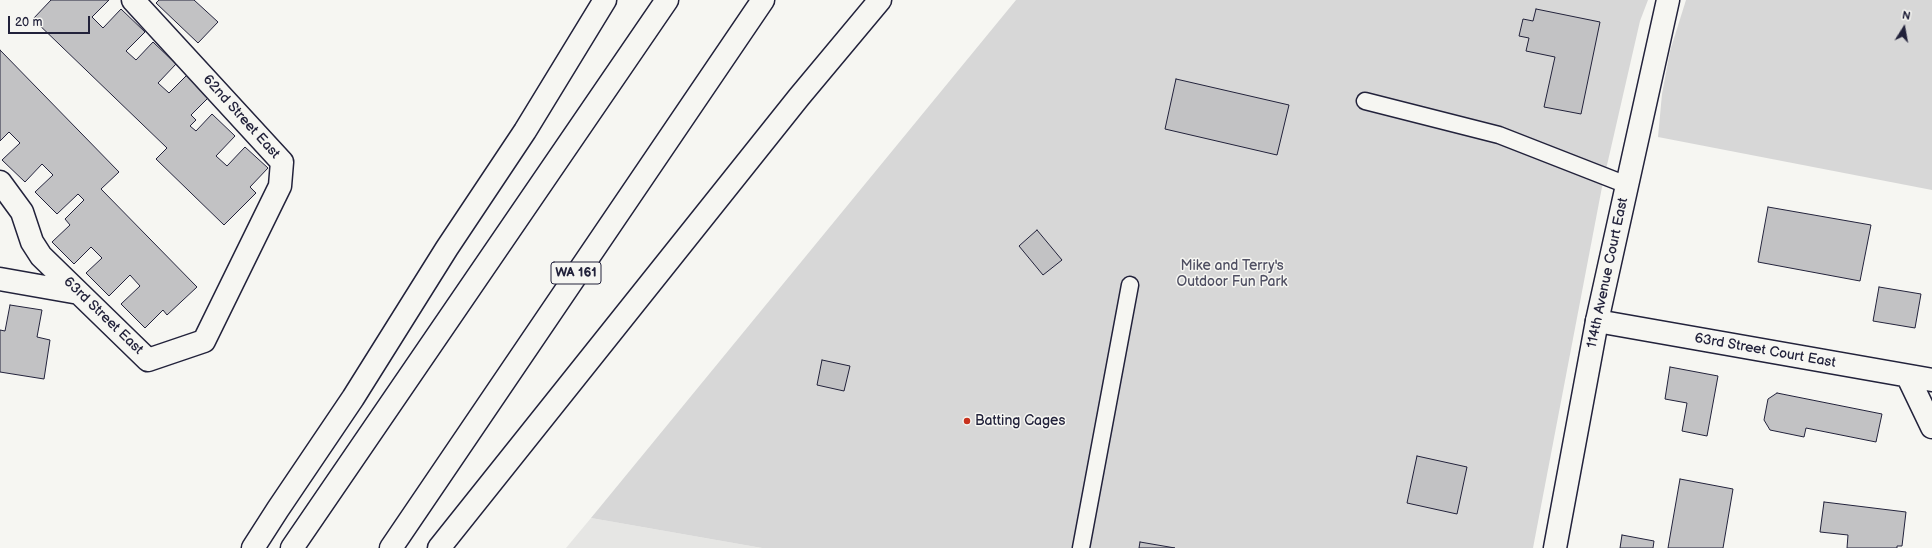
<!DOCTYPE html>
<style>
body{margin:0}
#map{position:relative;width:1932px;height:548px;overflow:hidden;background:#f6f6f2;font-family:"Balsamiq Sans",sans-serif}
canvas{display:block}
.north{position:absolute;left:1884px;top:8px;width:40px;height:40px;-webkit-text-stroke:3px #f6f6f2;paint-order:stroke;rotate:11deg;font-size:11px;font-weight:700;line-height:16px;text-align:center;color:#22223b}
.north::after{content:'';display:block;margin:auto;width:14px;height:18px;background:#22223b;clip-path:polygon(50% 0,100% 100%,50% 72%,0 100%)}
.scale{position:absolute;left:8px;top:16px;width:82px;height:18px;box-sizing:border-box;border:2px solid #22223b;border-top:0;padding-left:5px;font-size:12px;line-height:14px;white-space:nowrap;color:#22223b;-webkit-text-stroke:3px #f6f6f2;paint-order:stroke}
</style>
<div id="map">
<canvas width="1932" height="548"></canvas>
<div class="north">N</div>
<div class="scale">20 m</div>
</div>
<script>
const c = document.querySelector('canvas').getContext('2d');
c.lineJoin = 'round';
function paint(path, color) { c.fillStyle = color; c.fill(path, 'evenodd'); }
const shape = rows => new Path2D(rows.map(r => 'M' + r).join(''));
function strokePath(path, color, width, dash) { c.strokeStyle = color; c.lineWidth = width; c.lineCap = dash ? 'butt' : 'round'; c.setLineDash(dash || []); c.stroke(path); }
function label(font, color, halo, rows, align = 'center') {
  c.font = font + ' "Balsamiq Sans",sans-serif'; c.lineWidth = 3; c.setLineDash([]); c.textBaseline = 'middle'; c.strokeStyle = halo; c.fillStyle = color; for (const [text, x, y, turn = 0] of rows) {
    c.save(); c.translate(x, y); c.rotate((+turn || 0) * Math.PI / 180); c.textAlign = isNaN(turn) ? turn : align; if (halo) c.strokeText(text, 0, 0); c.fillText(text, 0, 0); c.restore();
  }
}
const built = shape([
 [591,518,762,548,566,548]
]);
const green = shape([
 [1016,0,1648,0,1640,21,1602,187,1533,548,762,548,591,518],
 [1686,0,1932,0,1932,190,1658,137,1662,94,1670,51]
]);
const building = shape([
 [51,0,109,0,92,17,103,28,121,9,145,32,126,51,136,60,153,42,176,64,158,83,169,93,187,75,209,97,191,115,196,120,190,126,196,131,212,114,235,136,216,156,227,166,245,147,268,168,250,187,256,193,224,225,156,159,167,148,33,19,51,0],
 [159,0,194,0,218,22,198,43,156,3,159,0],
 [1536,9,1600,22,1581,114,1544,107,1555,57,1526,51,1529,38,1519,36,1523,19,1533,21,1536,9],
 [0,50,119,172,101,189,197,287,167,315,163,310,145,328,121,304,140,286,130,275,109,296,86,273,102,258,91,247,74,264,52,242,70,225,65,219,84,200,78,194,57,214,35,192,53,175,42,164,25,182,2,160,20,143,9,132,0,141,0,50],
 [1176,79,1289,105,1277,155,1165,129,1176,79],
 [1768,207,1871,225,1860,281,1758,262,1768,207],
 [1037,230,1062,260,1043,275,1019,246,1037,230],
 [1879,287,1921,294,1915,328,1873,321,1879,287],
 [10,305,42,310,37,337,50,340,44,379,0,372,0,330,5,331,10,305],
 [822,360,850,366,844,391,817,385,822,360],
 [1670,367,1718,376,1707,436,1682,431,1687,403,1665,399,1670,367],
 [1777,393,1882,414,1876,442,1806,428,1804,437,1770,430,1764,420,1768,399,1777,393],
 [1417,456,1467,467,1457,514,1407,503,1417,456],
 [1680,479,1733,489,1723,548,1668,548,1680,479],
 [1824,502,1906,512,1902,546,1897,546,1897,548,1847,548,1848,535,1820,532,1824,502],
 [1622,535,1654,541,1653,548,1620,548,1622,535],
 [1140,542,1175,548,1139,548,1140,542]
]);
const lane = shape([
 [1365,101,1499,135,1627,185],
 [1081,548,1130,285]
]);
const street = shape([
 [0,182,22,212,32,242,41,256,148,360,204,341,280,186,282,162,133,0],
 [0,279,79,293],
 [1597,321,1932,380],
 [1908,377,1932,427]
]);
const secondary = shape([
 [1555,548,1597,321,1668,0]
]);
const highway = shape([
 [253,548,278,509,353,398,447,248,525,131,605,0],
 [292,548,667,0],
 [391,548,763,0],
 [439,548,799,97,880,0]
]);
const markers = [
 [967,421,4,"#c8321e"]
];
const shields = [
 [576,273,50]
];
const shieldNames = [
 ["WA 161",576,273]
];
const streetNames = [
 ["62nd Street East",241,117,48],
 ["114th Avenue Court East",1608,273,-78],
 ["63rd Street East",103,316,44],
 ["63rd Street Court East",1765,351,10]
];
const parkNames = [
 ["Mike and Terry's",1232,266],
 ["Outdoor Fun Park",1232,282]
];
const poiNames = [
 ["Batting Cages",975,421]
];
paint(built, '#e6e6e4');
paint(green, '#d7d7d7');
paint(building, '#c2c2c4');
strokePath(building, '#22223b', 1);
strokePath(lane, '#22223b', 19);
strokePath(street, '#22223b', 25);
strokePath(secondary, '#22223b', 25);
strokePath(highway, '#22223b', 25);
strokePath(lane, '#f6f6f2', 16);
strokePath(street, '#f6f6f2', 22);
strokePath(secondary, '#f6f6f2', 22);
strokePath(highway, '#f6f6f2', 22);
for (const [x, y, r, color] of markers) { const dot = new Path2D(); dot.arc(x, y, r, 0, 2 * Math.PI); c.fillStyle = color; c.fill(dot); strokePath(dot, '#f6f6f2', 1.5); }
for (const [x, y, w] of shields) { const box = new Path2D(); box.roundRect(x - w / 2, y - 11, w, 22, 3); c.fillStyle = '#f6f6f2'; c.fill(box); strokePath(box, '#22223b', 1); }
label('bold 13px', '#22223b', null, shieldNames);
label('14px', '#22223b', '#f6f6f2', streetNames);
label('14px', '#4f4f62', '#f6f6f2', parkNames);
label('14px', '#22223b', '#f6f6f2', poiNames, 'left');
</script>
